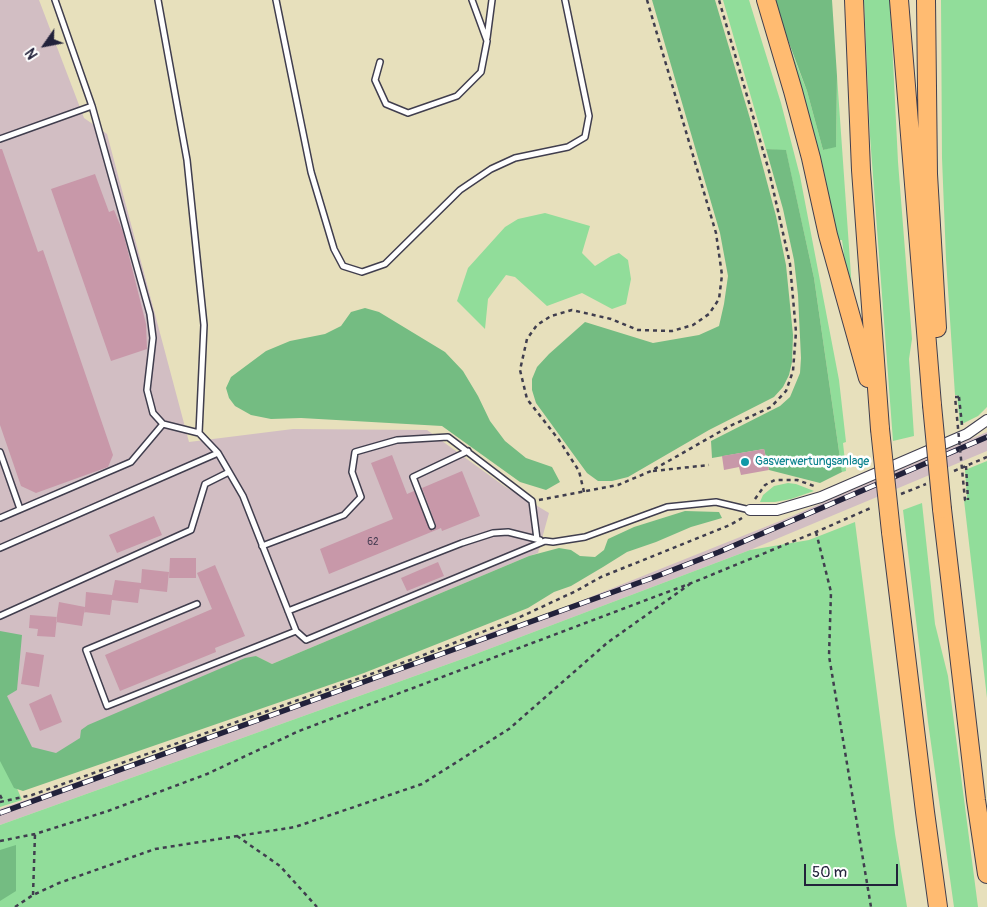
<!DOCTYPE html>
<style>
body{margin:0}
#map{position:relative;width:987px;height:907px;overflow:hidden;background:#e7e0bc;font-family:Pangolin,sans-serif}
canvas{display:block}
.north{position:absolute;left:20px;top:20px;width:50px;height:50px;-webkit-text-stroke:4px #fff;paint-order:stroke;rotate:237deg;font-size:14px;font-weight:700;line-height:20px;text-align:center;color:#22223b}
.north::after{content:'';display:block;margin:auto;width:18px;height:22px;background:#22223b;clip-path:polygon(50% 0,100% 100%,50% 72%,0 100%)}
.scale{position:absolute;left:804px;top:864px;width:94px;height:22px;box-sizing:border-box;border:2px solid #22223b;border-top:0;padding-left:6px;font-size:15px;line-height:18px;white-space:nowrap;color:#22223b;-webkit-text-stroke:4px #fff;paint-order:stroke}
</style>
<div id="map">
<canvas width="987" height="907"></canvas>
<div class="north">N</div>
<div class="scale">50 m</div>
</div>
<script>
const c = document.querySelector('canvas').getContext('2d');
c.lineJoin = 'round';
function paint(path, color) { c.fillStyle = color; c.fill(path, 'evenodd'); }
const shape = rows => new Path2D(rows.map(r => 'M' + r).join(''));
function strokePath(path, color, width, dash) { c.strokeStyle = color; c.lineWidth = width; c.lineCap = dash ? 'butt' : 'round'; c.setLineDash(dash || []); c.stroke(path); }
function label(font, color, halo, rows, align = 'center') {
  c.font = font + ' Pangolin,sans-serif'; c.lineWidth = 5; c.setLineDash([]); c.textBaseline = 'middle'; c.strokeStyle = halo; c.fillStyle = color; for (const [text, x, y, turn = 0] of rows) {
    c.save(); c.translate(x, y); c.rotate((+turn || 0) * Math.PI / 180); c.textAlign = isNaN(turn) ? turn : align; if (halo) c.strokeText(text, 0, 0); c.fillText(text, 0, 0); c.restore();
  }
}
const industrial = shape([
 [0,0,39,0,84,118,107,134,189,442,293,429,427,430,504,486,549,513,538,553,529,556,272,664,256,656,13,779,0,754],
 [987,432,987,451,750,550,465,658,0,825,0,809,274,713,422,659,502,628,508,630,785,519]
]);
const green = shape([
 [723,0,749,0,781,103,800,176,839,380,846,442,843,443,846,471,842,472,814,278,786,151,766,149],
 [864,0,890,0,898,162,912,339,909,359,914,436,893,441,870,136],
 [941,0,987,0,987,407,978,416,960,425,957,395,955,395,946,259,942,158],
 [777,14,807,91,823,150,836,146,837,76,852,290,847,277,842,240,835,241],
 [545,213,590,226,582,253,595,266,611,256,619,253,628,260,631,279,626,304,612,309,582,293,547,306,515,277,506,275,488,299,485,329,457,301,468,268,505,227,518,219],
 [987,461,987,698,964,500,967,497,965,470],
 [788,483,796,484,814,491,791,499,775,502,760,502,763,495,774,486],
 [922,503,935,624,948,676,978,907,954,907,928,722,903,510],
 [855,522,895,834,907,907,0,907,0,825,465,658,750,550,809,540],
 [0,755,13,779,22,800,0,807]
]);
const forest = shape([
 [652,0,715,0,751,122,776,216,786,265,793,335,792,362,789,375,783,387,774,397,709,430,628,477,612,481,598,481,587,473,536,403,532,390,532,379,537,367,549,354,585,322,653,343,699,335,719,326,724,304,728,276,720,233],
 [773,0,832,0,837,76,836,147,823,150,807,91],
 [766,149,786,150,814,278,842,472,820,483,769,470,764,449,712,458,711,441,780,406,790,397,800,373,801,358,798,295,794,260,783,209],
 [365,308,379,312,445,352,463,371,478,396,490,421,505,441,526,458,552,467,560,482,546,490,520,482,442,426,301,418,271,419,251,415,235,406,229,398,226,388,231,377,266,351,290,341,325,334,341,326,351,312],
 [685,511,719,512,722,518,691,527,656,542,627,552,603,567,571,586,554,592,528,608,364,673,23,791,14,788,0,761,0,631,22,635,17,690,7,696,32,747,56,753,80,738,81,730,88,725,245,658,256,656,272,664,529,556,559,548,571,550,580,556,595,557,604,550,608,539,634,527],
 [16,845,16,891,0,901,0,850]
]);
const building = shape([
 [0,149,2,149,38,252,43,250,113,455,108,467,36,493,21,486,0,425],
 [95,174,109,212,114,210,123,232,146,324,147,349,111,361,51,189],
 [764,449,769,470,741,475,739,467,724,470,722,456],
 [392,455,407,494,414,491,430,530,434,530,436,525,422,488,462,471,480,516,442,531,441,528,329,574,320,549,393,519,371,463],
 [154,516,162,535,117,553,109,535],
 [170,558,196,558,196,578,169,578],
 [438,562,444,576,407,591,401,578],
 [215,565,245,636,215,648,216,652,120,691,105,655,212,609,197,573],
 [142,569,169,572,167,592,140,589,140,588,138,603,112,600,110,615,84,612,85,607,82,626,56,622,59,602,85,607,86,592,112,595,115,580,141,583],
 [30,615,57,617,55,637,37,636,38,629,29,628],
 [26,652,44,655,39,687,21,684],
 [51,694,62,722,40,731,29,704]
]);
const path = shape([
 [959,397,962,425],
 [966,466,968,500],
 [653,471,709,465],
 [954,471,987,457],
 [584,492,579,471,559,440,527,399,520,370,527,339,537,325,551,316,572,310,611,319,638,330,672,331,693,325,709,314,719,299,722,275,716,233,647,0],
 [901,494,926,484],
 [755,499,765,485,775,480,797,480,817,487],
 [539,500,618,485,651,471,730,426,771,407,786,391,793,371,796,332,790,264,769,171,719,0],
 [816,532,831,592,829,656,871,907],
 [0,795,3,801],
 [0,802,32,795,413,659,518,618,576,591,601,577,730,525,742,518],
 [237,836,280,866,317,907],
 [0,841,35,834,108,811,207,774,299,731,694,582,816,532,873,507],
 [33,895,35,834],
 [15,907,33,895,59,883,155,849,295,827,422,784,509,729,607,643,690,584]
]);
const service = shape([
 [55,0,92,106,150,314,153,338,147,390,153,413,163,424,199,433,218,453,243,496,296,631,306,640,545,541,553,542,585,537,667,507,716,502,750,510],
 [158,0,187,160,204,325,199,433],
 [276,0,311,172,334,249,343,266,362,272,385,264,460,190,491,169,515,158,568,147,585,137,589,116,565,0],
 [487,38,492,0],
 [380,62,375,80,386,104,408,113,457,96,481,72,487,41,472,0],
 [0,139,92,106],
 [0,452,20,509],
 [0,518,131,462,163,424],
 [432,526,413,477,468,451],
 [262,546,344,515,361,497,352,472,355,452,397,440,448,437,532,501,537,539],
 [0,548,218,453],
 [197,604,86,650,107,706,296,631],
 [288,611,462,543,493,533,508,532,540,540],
 [0,616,191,530,205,484,229,472]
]);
const minor = shape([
 [750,510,777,510,821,497,967,434,987,420]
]);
const motorway = shape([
 [766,0,793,91,811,158,828,235,868,378],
 [854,0,861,170,880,429],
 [899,0,932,405],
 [926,0,928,174,937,328],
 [942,509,976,800,987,874],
 [891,532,925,812,938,907]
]);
const rail = shape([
 [0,813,652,578,719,552,987,437]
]);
const pathBridge = shape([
 [959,397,955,397,965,500,968,500]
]);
const motorwayBridge = shape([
 [932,405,942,509],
 [880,429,891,532]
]);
const markers = [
 [745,462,5,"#0f9aa8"]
];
const numberNames = [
 ["62",373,542]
];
const cultureNames = [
 ["Gasverwertungsanlage",755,462]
];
paint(industrial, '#d2bec3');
paint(green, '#91dd9a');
paint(forest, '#74bc82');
paint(building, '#c898a9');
strokePath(service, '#403e4e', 8);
strokePath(minor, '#403e4e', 12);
strokePath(motorway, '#403e4e', 20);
strokePath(path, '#403e4e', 2.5, [4, 4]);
strokePath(service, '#fff', 5);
strokePath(minor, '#fff', 10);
strokePath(motorway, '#ffbb71', 18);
strokePath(rail, '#22223b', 5.5);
strokePath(rail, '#fff', 4, [11]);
strokePath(motorwayBridge, '#403e4e', 20, []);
strokePath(pathBridge, '#403e4e', 2.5, [4, 4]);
strokePath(motorwayBridge, '#ffbb71', 18);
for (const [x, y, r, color] of markers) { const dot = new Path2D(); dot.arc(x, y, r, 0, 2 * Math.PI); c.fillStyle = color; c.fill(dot); strokePath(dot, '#fff', 2); }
label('10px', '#4c4056', null, numberNames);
label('12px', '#0d838f', '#fff', cultureNames, 'left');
</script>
